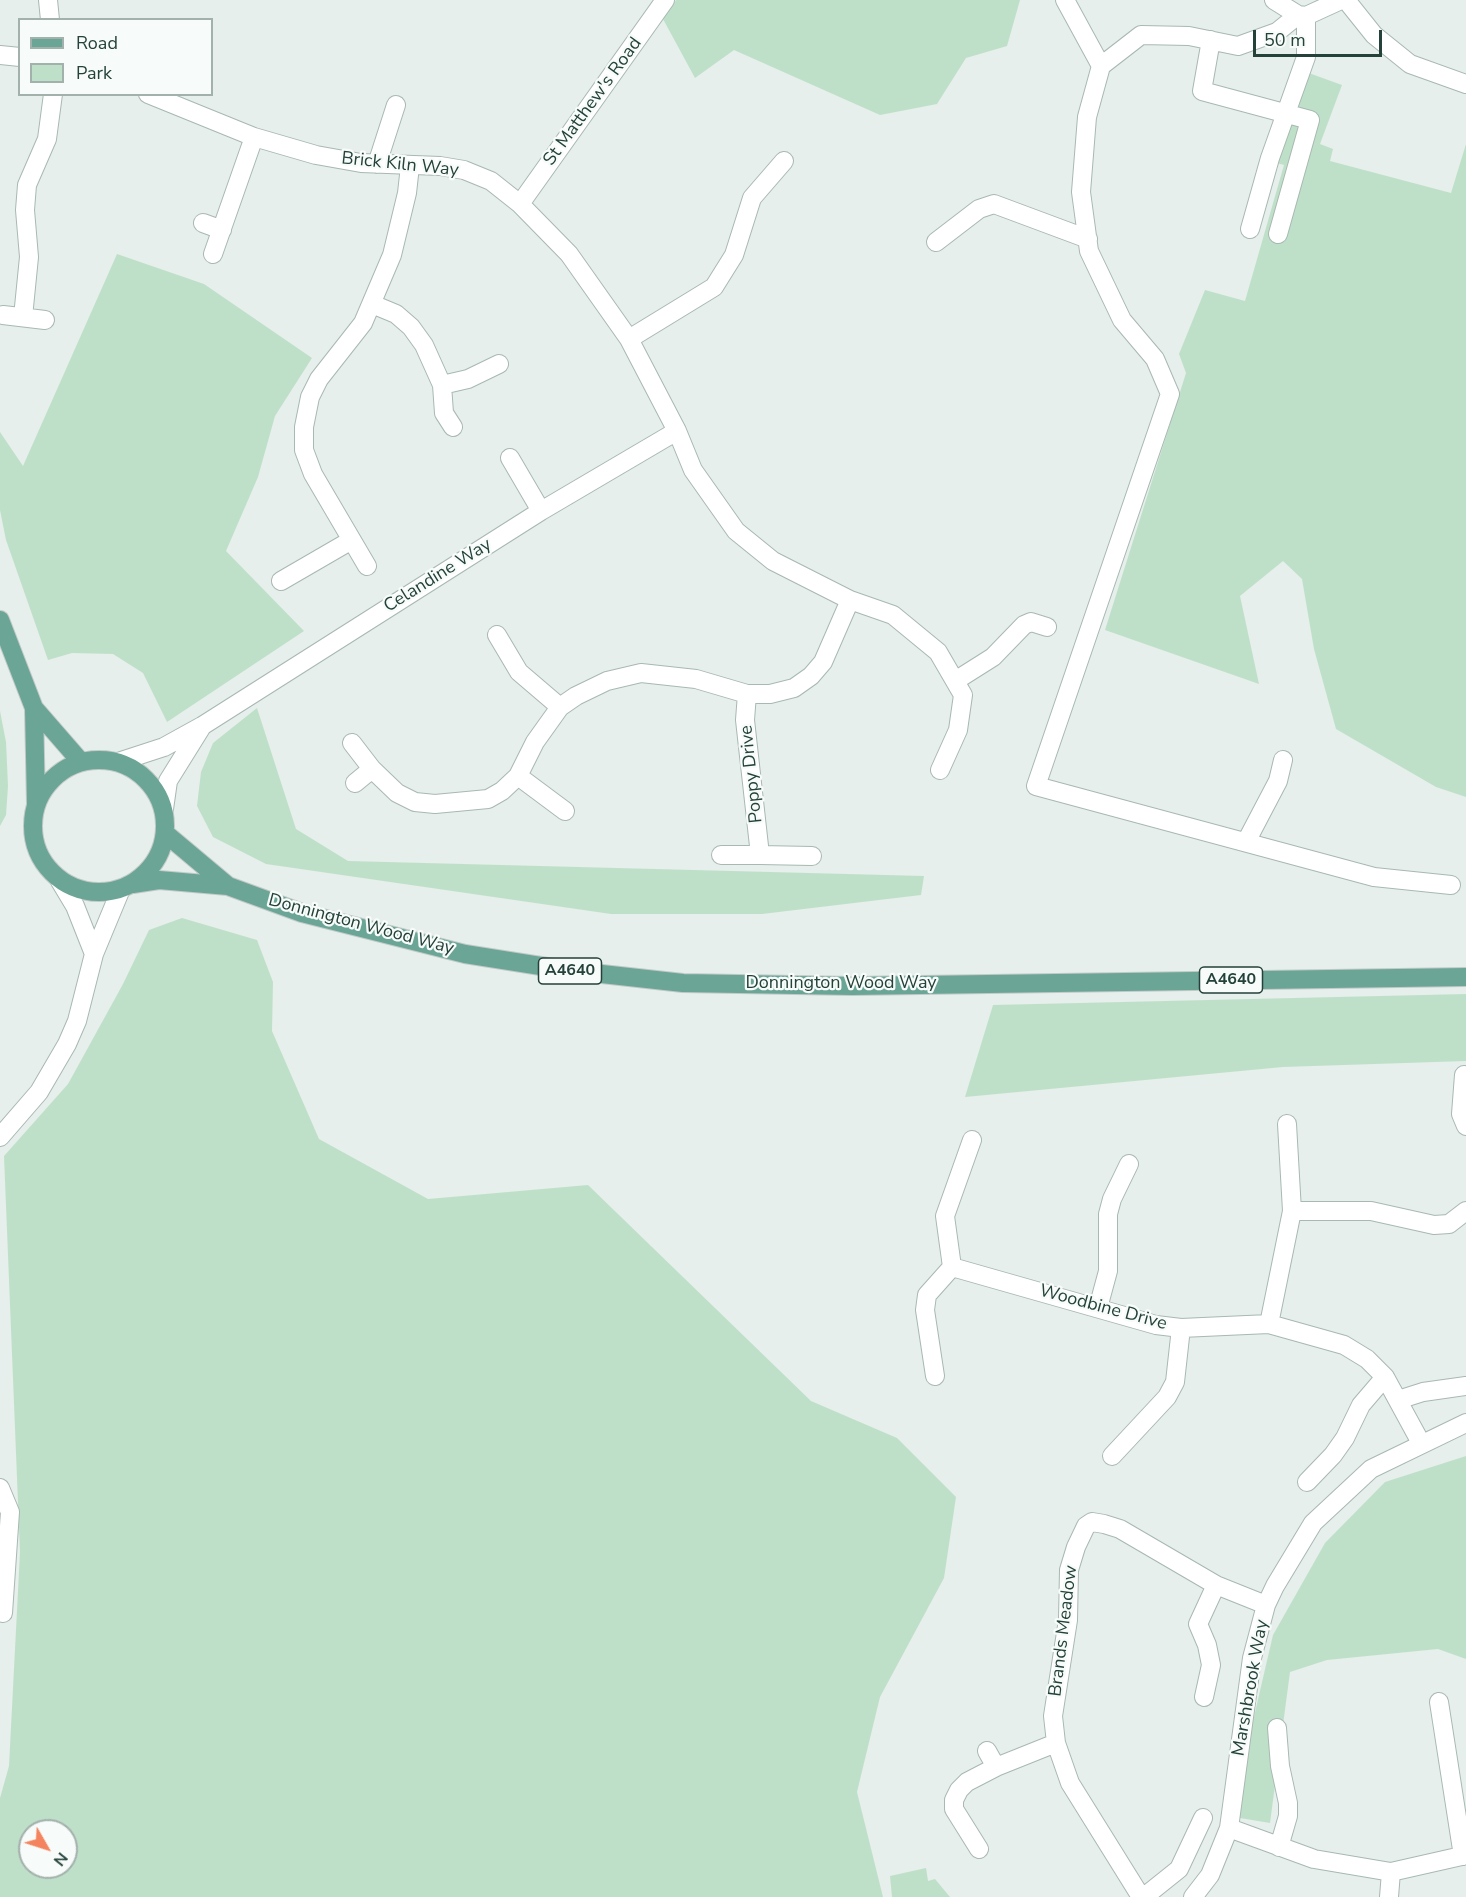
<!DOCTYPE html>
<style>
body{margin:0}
#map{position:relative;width:1466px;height:1897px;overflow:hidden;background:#e6efeb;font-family:"Nunito Sans",sans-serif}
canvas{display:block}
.legend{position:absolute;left:18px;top:18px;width:195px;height:78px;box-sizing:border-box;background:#f7fbf9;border:2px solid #a3b1ad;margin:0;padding:8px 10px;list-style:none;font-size:18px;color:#24423a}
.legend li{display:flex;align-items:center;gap:12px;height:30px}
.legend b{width:30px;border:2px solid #a3b1ad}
.north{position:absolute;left:18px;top:1819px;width:60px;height:60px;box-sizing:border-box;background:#f7fbf9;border:2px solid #a3b1ad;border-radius:50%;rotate:129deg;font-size:16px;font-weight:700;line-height:24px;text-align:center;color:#24423a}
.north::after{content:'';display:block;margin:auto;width:21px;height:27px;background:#f4845f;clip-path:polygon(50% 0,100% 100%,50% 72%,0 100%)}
.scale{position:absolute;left:1253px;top:30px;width:129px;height:27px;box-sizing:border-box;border:3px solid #24423a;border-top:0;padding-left:8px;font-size:18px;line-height:21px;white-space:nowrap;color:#24423a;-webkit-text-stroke:4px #f7fbf9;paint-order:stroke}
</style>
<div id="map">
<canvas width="1466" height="1897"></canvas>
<ul class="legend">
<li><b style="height:8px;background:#6aa596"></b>Road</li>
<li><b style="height:16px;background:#bfe0c8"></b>Park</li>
</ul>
<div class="north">N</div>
<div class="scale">50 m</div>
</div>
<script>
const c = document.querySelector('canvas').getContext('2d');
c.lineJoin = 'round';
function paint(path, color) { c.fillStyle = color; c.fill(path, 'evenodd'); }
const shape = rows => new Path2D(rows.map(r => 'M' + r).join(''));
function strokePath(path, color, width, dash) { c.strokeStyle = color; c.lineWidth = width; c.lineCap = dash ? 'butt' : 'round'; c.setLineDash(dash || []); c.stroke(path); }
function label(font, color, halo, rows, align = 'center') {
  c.font = font + ' "Nunito Sans",sans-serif'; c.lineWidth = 4.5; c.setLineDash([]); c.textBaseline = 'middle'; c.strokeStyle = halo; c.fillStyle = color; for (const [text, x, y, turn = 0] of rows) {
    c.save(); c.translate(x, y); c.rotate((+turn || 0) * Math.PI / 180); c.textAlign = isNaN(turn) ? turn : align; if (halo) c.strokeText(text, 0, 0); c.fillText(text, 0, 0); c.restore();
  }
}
const green = shape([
 [676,0,1020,0,1007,46,966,58,937,104,880,115,734,50,695,78,663,19],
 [1306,72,1342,85,1320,144,1333,149,1330,161,1451,193,1466,144,1466,797,1436,787,1336,729,1314,649,1302,579,1283,561,1240,596,1259,684,1105,630,1186,373,1179,354,1205,290,1245,301,1284,165,1273,162],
 [117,254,204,284,312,358,275,416,258,477,226,551,304,631,167,722,143,673,113,654,72,653,48,660,6,540,0,510,0,432,23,466],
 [257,708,296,829,348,861,924,876,921,895,762,914,611,914,266,864,213,837,197,806,201,772,213,743],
 [0,711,6,742,8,786,6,815,0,826],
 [182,918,257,940,273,982,272,1031,319,1139,428,1199,588,1185,811,1401,897,1438,956,1497,944,1578,880,1697,857,1792,883,1897,0,1897,0,1798,9,1766,20,1552,4,1156,68,1084,123,984,149,930],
 [30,1831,66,1831,66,1867,30,1867],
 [1466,994,1466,1061,1283,1067,965,1097,993,1005],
 [1466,1456,1466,1659,1438,1649,1327,1660,1290,1672,1270,1823,1240,1818,1249,1738,1273,1635,1325,1543,1385,1482],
 [926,1868,928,1881,935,1879,950,1897,892,1897,890,1876]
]);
const minor = shape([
 [48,0,50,20],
 [1065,0,1101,66,1087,117,1081,192,1089,251,1122,320,1155,359,1170,394,1036,786,1374,877,1451,885],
 [1274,0,1298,15,1306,16,1341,0],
 [1346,0,1374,35,1410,64,1466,84],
 [1211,40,1202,91,1310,120,1278,234],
 [0,55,20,57],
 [1101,66,1141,35,1189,36,1238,46,1277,32,1298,15],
 [148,94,254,137,316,155,361,163,440,166,464,170,491,181,520,204,569,254,629,339,677,431,693,470,736,531,773,561,850,600,893,615,938,652,963,695,958,730,940,770],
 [377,164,396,105],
 [520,204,665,0],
 [203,223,222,230],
 [1250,229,1270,158,1306,57,1306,16],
 [936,242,979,209,994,204,1088,239],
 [213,254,254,137],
 [372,304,396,314,411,327,424,345,442,385,444,413,453,427],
 [3,315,45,320],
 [23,317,29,257,25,210,27,185,47,139,53,94],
 [629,339,714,287,734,255,752,198,784,161],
 [442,385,468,379,499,364],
 [510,458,541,511],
 [367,566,313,474,304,450,304,427,310,397,319,379,363,323,392,255,407,193,410,166],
 [281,581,350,541],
 [497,635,519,672,560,707],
 [955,681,993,657,1024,625,1031,622,1047,627],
 [747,694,745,720,760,855,812,856],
 [352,743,372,769,397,793,415,802,435,804,488,799,502,791,518,776,535,742,560,707,576,696,607,681,641,673,696,679,747,694,770,694,794,688,811,676,823,662,850,600],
 [118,762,164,747,202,726,541,511,677,431],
 [518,776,565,811],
 [355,783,372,769],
 [164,809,168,781,201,728],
 [1246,842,1278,781,1283,760],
 [721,855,760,855],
 [60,881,75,906,94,954],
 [1464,1075,1461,1114,1466,1126],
 [0,1137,39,1092,67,1044,77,1021,94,954,121,889],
 [1292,1211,1371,1211,1434,1225,1449,1224,1466,1211],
 [952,1267,1156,1325,1181,1328,1269,1324,1344,1345,1367,1359,1385,1377,1421,1443],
 [1098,1308,1108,1271,1108,1214,1112,1199,1129,1164],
 [1269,1324,1292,1211,1287,1124],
 [935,1376,925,1310,927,1295,952,1267,945,1216,972,1140],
 [1398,1400,1423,1392,1466,1386],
 [1112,1456,1167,1397,1175,1382,1181,1328],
 [1307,1482,1333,1455,1345,1438,1361,1405,1385,1377],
 [0,1488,10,1512,3,1613],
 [1204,1697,1211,1665,1207,1645,1198,1624,1216,1585],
 [1439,1702,1463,1856],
 [1277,1728,1280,1766,1288,1803,1288,1816,1279,1847],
 [987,1751,996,1767],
 [1229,1828,1314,1859,1391,1872,1466,1855],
 [979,1849,954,1809,954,1800,959,1790,967,1782,996,1767,1056,1743],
 [1141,1897,1070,1783,1056,1743,1053,1716,1068,1620,1069,1570,1076,1547,1086,1526,1092,1522,1104,1524,1120,1529,1216,1585,1266,1605],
 [1144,1897,1179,1869,1203,1818],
 [1193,1897,1210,1875,1229,1828,1252,1658,1266,1605,1275,1586,1313,1523,1371,1469,1466,1423],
 [1389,1897,1391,1872]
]);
const major = shape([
 [0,620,34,708,81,762],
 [34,708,36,804],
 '33 826a66 66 0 1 1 132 0a66 66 0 1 1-132 0Z',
 [166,834,228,886],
 [133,884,159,880,228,886,302,913,465,954,566,970,683,983,852,986,1466,977]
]);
const shields = [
 [570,971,63],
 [1231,980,63]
];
const shieldNames = [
 ["A4640",570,971],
 ["A4640",1231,980]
];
const streetNames = [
 ["St Matthew's Road",593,102,-54],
 ["Brick Kiln Way",400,165,6],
 ["Celandine Way",438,576,-32],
 ["Poppy Drive",752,774,-96],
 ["Donnington Wood Way",361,925,15],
 ["Donnington Wood Way",841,984],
 ["Woodbine Drive",1103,1308,15],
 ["Brands Meadow",1064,1631,-83],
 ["Marshbrook Way",1251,1688,-80]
];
paint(green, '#bfe0c8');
strokePath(minor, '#a8b8b2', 20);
strokePath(major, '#c2cac8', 20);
strokePath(minor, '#fff', 18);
strokePath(major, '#6aa596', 18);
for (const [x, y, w] of shields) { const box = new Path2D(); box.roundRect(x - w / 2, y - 13, w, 26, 4.5); c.fillStyle = '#f7fbf9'; c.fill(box); strokePath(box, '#24423a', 1.5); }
label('bold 16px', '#24423a', null, shieldNames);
label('18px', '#24423a', '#f7fbf9', streetNames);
</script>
